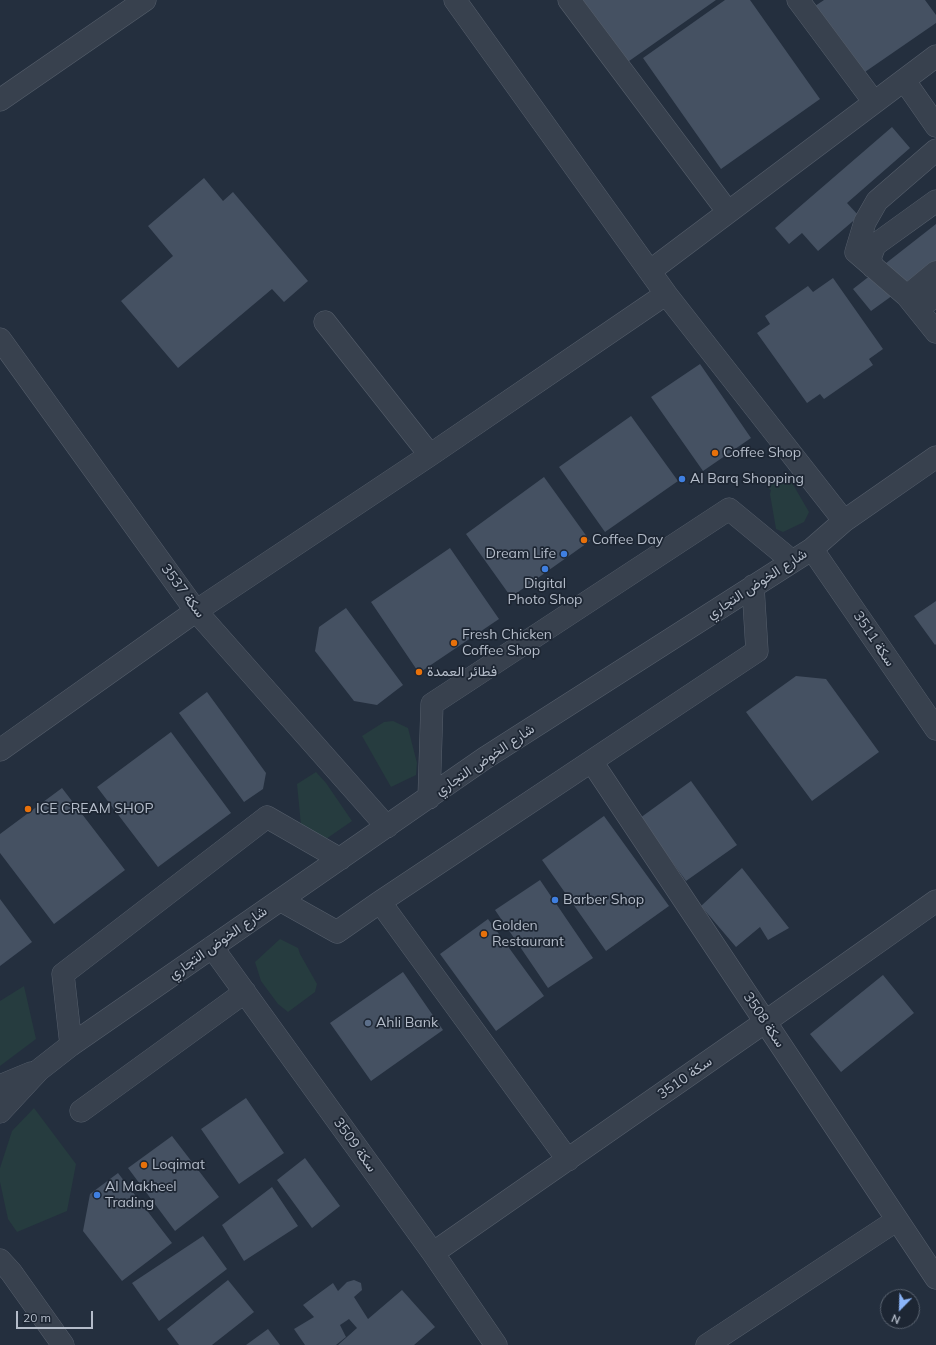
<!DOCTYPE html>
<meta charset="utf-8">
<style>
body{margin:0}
#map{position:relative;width:936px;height:1345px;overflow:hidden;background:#242f3e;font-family:Mulish,sans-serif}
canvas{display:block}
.north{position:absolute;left:880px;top:1289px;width:40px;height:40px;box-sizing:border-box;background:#1d2633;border:1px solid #59626f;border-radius:50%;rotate:203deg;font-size:11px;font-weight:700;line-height:16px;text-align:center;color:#b4bcc9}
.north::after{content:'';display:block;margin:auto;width:14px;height:18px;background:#8ab4f8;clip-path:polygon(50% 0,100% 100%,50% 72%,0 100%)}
.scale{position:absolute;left:16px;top:1311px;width:77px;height:18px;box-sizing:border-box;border:2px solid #b4bcc9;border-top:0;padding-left:5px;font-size:12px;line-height:14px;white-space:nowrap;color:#b4bcc9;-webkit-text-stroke:3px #1d2633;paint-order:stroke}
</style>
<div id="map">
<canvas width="936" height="1345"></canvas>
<div class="north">N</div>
<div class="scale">20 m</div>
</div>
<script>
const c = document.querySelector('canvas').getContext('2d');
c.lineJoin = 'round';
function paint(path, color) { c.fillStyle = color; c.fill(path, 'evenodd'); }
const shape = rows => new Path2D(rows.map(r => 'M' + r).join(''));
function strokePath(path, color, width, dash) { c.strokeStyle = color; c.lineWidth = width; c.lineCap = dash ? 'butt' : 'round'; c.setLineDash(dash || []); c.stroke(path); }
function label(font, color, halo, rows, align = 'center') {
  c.font = font + ' Mulish,Vazirmatn,sans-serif'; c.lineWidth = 3.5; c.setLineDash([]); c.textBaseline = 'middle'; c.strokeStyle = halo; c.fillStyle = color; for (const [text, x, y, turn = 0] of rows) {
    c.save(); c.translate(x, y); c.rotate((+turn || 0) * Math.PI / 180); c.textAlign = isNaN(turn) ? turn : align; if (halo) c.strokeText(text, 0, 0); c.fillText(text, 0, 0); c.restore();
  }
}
const green = shape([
 [778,475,791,481,809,512,804,522,783,532,776,529,770,494,771,490,769,489,772,479],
 [393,721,408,728,417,763,416,775,391,787,362,736,384,722],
 [316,772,326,783,352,821,326,839,301,825,297,784],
 [280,939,298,948,300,954,317,984,315,992,288,1012,278,1004,261,981,255,962],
 [24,986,36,1039,0,1066,0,1001],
 [34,1108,76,1164,67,1211,17,1232,8,1219,0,1182,0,1168,12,1131]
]);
const building = shape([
 [576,0,716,0,622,66],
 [725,0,750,0,820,99,721,169,643,58],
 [824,0,925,0,936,15,936,23,862,74,815,6],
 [892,127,910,148,847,203,859,216,818,251,802,233,789,244,775,228],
 [204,178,223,201,233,192,308,281,284,302,272,289,178,368,121,301,173,256,148,226],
 [936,224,936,264,871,311,853,289],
 [833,278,883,349,869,359,873,365,824,399,820,394,807,403,757,333,770,324,765,316,808,286,813,292],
 [700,364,751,438,703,471,651,397],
 [631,416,678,481,605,532,559,467],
 [544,477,590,541,511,597,466,534],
 [450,548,499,619,419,673,371,602],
 [936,601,936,644,935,645,914,616],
 [346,608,403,685,377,705,354,701,315,651,319,627],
 [796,676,826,679,879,752,812,801,746,712],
 [207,692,266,773,263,789,244,802,179,713],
 [171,732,231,813,158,867,97,787],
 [691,781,737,845,686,881,640,818],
 [62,788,125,870,54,924,0,853,0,834],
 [604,816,669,906,606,951,542,860],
 [742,868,789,928,768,940,760,927,736,947,701,906],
 [540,880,593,958,548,988,495,910],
 [0,899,32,942,0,966],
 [488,919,544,996,496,1031,440,954],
 [403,972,443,1030,371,1081,330,1023],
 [883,975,914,1013,841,1072,810,1034],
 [246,1098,284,1153,239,1184,201,1129],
 [172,1136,219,1197,175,1231,128,1168],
 [305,1158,340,1206,312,1228,277,1180],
 [118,1173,172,1243,122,1281,83,1231,90,1194],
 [272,1187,298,1226,244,1261,222,1225],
 [203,1236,227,1269,159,1321,132,1283],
 [228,1280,254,1312,212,1345,179,1345,167,1329],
 [354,1280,361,1283,362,1290,354,1297,368,1319,402,1290,435,1327,414,1345,338,1345,357,1328,349,1319,340,1325,346,1337,336,1345,305,1345,294,1329,314,1317,303,1305,333,1283,338,1291,347,1282],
 [268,1329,280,1345,246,1345]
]);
const minor = shape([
 [455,0,666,294],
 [569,0,728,212],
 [798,0,874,102],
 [904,80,936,126],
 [0,100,145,0],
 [873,267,870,258,875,245,936,201],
 [650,271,936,56],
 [936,272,907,296,936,332],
 [907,296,856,252,865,222,877,201,936,150],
 [918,309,936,295],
 [325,322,430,455],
 [0,339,196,611,387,827],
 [812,549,936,729],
 [0,750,196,611,430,455,666,294,844,521],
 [592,762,936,1278],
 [429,798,432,704,729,509,792,561],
 [280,900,337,932,380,902,757,651,753,586],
 [380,902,568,1160],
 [212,947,433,1253,496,1345],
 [71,1045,63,974,267,817,340,859],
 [0,1086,31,1073],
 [81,1111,245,992],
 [0,1112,39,1070,71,1045,485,758,812,549,844,521,936,457],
 [433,1253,765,1022,936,901],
 [0,1260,11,1272,63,1345],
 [707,1345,897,1220]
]);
const markers = [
 [715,453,4,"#e8710a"],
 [682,479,4,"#3f7fe0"],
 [584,540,4,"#e8710a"],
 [564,554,4,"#3f7fe0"],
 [545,569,4,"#3f7fe0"],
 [454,643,4,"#e8710a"],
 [419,672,4,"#e8710a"],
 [28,809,4,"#e8710a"],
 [555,900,4,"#3f7fe0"],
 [484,934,4,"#e8710a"],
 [368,1023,4,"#5c6f8a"],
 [144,1165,4,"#e8710a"],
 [97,1195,4,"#3f7fe0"]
];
const poiNames = [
 ["Coffee Shop",723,453],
 ["Al Barq Shopping",690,479],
 ["Coffee Day",592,540],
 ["Dream Life",556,554,"right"],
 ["Digital",545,584,"center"],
 ["Photo Shop",545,600,"center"],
 ["Fresh Chicken",462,635],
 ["Coffee Shop",462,651],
 ["فطائر العمدة",427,672],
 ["ICE CREAM SHOP",36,809],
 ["Barber Shop",563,900],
 ["Golden",492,926],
 ["Restaurant",492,942],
 ["Ahli Bank",376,1023],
 ["Loqimat",152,1165],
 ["Al Makheel",105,1187],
 ["Trading",105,1203]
];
const streetNames = [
 ["شارع الخوض التجاري",757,584,-33],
 ["سكة 3537",183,591,53],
 ["سكة 3511",874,639,56],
 ["شارع الخوض التجاري",485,760,-34],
 ["شارع الخوض التجاري",218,943,-35],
 ["سكة 3508",764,1020,56],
 ["سكة 3510",685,1078,-35],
 ["سكة 3509",355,1145,54]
];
paint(green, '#263c3f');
paint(building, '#455162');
strokePath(minor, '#565f6c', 23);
strokePath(minor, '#38414e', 22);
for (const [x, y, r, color] of markers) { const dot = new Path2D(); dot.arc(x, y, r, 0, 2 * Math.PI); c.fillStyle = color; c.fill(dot); strokePath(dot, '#1d2633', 1.5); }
label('14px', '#b4bcc9', '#1d2633', poiNames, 'left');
label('14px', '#b4bcc9', '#1d2633', streetNames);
</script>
